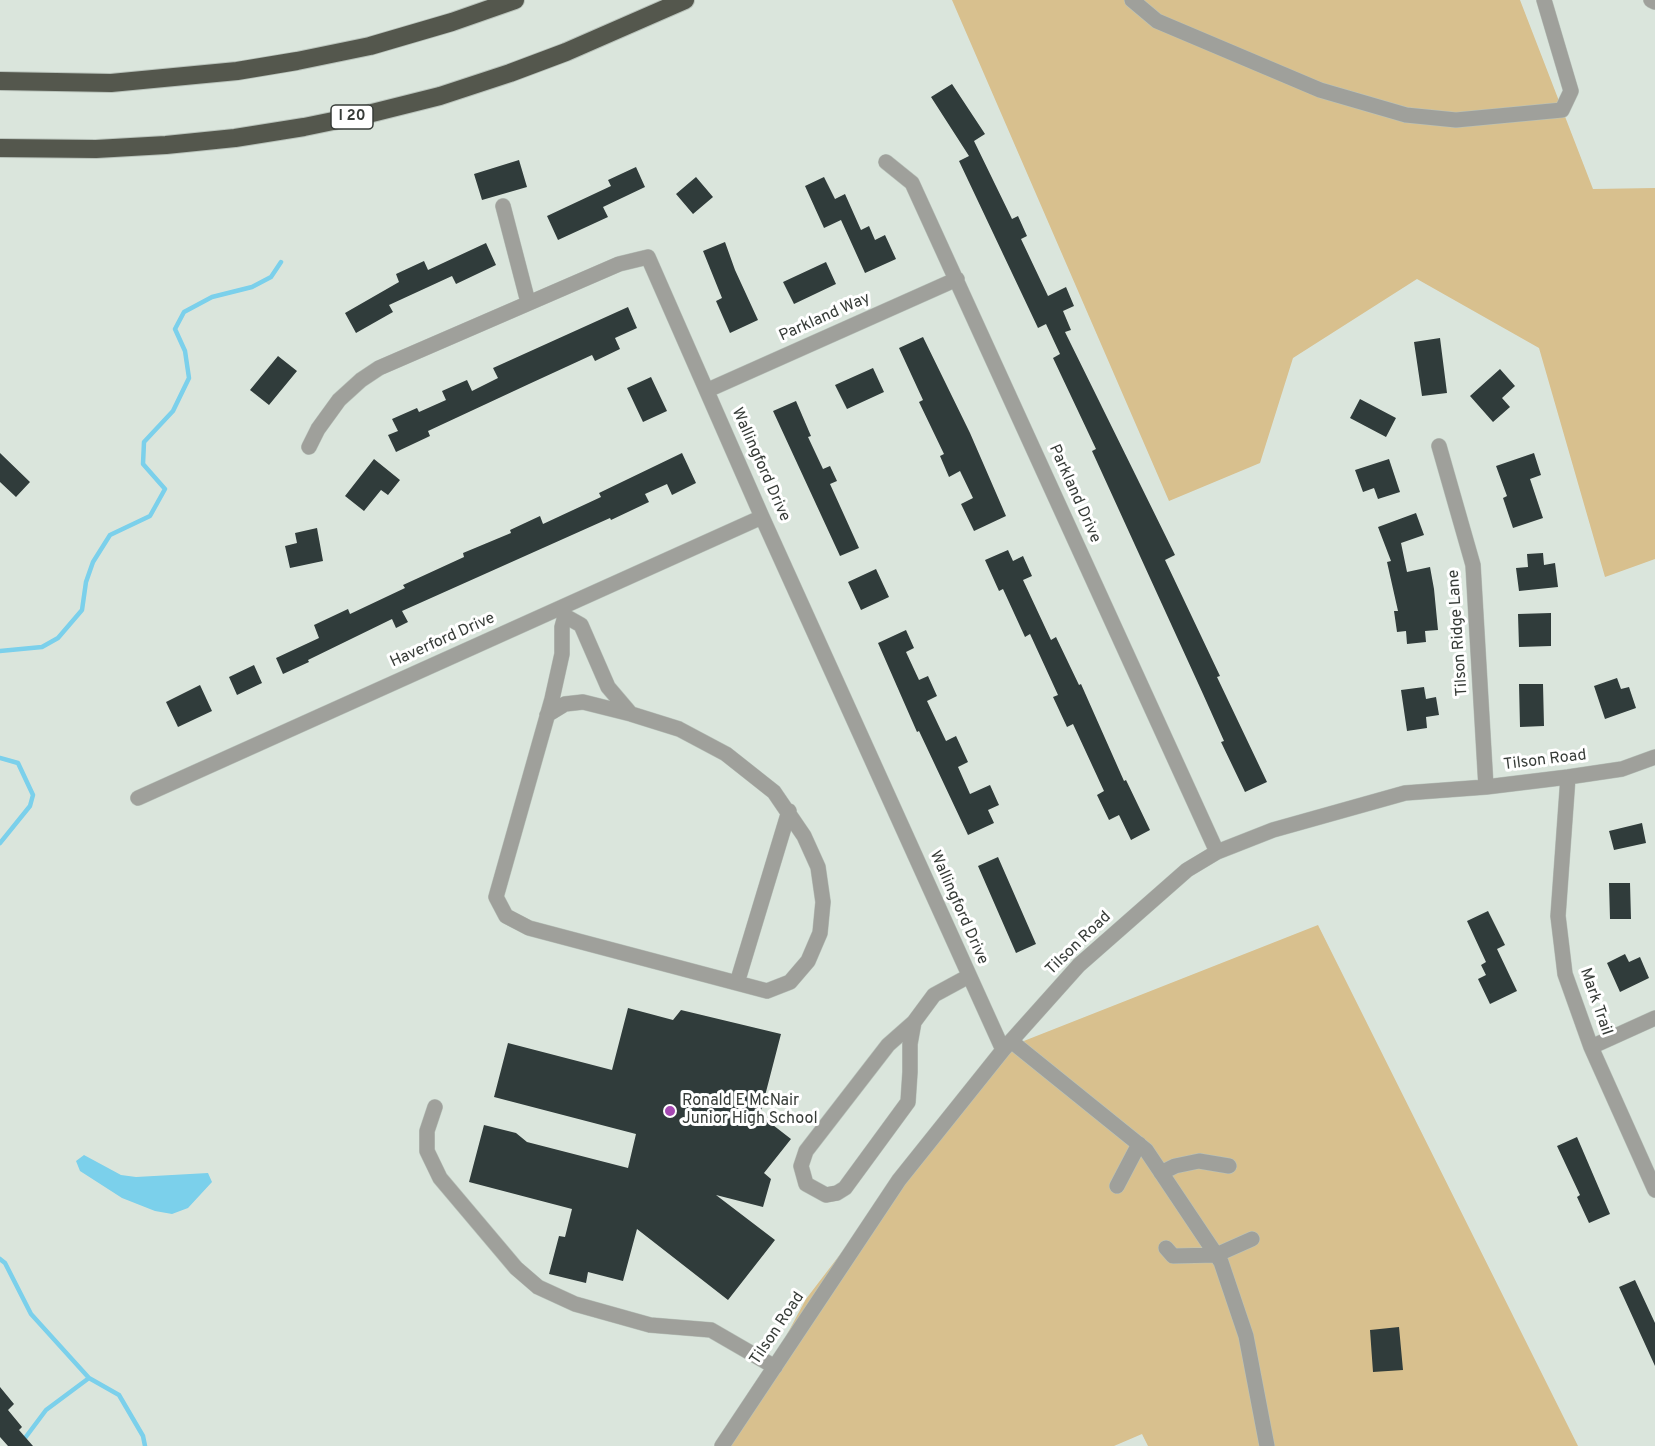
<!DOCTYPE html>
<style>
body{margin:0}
canvas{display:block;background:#dae5dc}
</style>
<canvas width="1655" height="1446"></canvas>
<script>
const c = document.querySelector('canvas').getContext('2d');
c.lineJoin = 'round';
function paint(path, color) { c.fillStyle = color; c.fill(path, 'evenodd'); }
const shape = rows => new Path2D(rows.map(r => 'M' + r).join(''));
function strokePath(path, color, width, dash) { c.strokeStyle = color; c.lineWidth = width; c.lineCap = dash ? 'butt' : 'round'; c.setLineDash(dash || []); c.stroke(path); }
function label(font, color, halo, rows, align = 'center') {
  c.font = font + ' Overpass,sans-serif'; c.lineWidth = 6; c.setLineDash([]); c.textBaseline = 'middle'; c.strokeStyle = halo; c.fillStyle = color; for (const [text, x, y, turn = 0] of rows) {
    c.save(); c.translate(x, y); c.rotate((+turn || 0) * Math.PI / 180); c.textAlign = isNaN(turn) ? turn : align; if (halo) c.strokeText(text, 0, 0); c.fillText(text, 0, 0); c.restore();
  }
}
const green = shape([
 [952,0,1520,0,1593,189,1655,188,1655,559,1605,577,1539,348,1417,279,1293,358,1260,463,1169,501],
 [1318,925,1578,1446,1148,1446,1142,1434,1114,1446,727,1446,806,1299,926,1142,1006,1048]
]);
const water = shape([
 [84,1155,121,1175,136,1177,208,1173,212,1182,188,1208,172,1214,155,1211,122,1198,80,1171,76,1161]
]);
const stream = shape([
 [0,651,42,647,58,638,82,610,86,582,93,562,110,535,150,516,165,489,143,464,144,442,173,411,189,378,185,351,175,329,184,312,212,297,252,287,271,277,281,262],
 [0,758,18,763,33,795,30,806,0,843],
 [0,1259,5,1263,31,1314,89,1378,119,1395,143,1436,145,1446],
 [19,1446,46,1410,89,1378]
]);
const building = shape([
 [952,84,985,134,974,141,1012,219,1018,216,1027,236,1021,239,1048,296,1066,287,1074,306,1063,311,1071,330,1065,332,1175,555,1165,560,1220,676,1217,677,1267,782,1245,792,1221,742,1224,741,1203,694,1092,451,1096,449,1053,358,1060,354,1046,324,1038,328,959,161,969,156,931,97],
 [519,160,527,187,482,200,474,174],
 [636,167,645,187,603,207,608,217,558,240,547,216,611,186,608,180],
 [696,177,713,197,693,214,676,194],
 [824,177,835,199,845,194,861,230,869,226,875,240,885,235,896,259,865,273,841,220,824,228,805,186],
 [725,242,735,270,758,320,730,333,716,301,722,298,703,251],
 [486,243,496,265,456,284,452,276,389,305,393,312,356,333,345,313,399,282,396,274,424,261,428,270],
 [826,262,836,284,794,304,783,282],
 [628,307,637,328,615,338,620,349,595,361,592,355,529,384,428,431,430,436,396,452,388,435,398,431,392,419,417,408,419,412,446,400,442,391,467,380,472,391,498,378,493,368],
 [923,337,970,433,1006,516,974,531,961,504,973,498,960,471,949,477,940,456,944,454,919,402,923,400,899,348],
 [1440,338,1447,393,1422,396,1414,342],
 [278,356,297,371,269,405,250,390],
 [873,368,884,392,847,409,835,385],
 [1500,369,1515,386,1502,398,1510,407,1493,422,1470,396],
 [651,377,667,411,643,422,627,388],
 [1360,399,1396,418,1386,437,1350,418],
 [796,401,811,436,808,437,823,469,830,466,837,481,830,484,859,548,840,556,773,411],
 [0,453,30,482,16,497,0,482],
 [682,453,696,483,672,495,667,484,645,494,649,502,611,520,610,518,402,611,408,622,396,628,392,619,308,660,309,662,283,674,276,658,319,638,314,625,348,609,350,614,405,588,403,585,464,557,463,553,511,533,510,530,540,516,543,524,601,497,599,493],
 [1534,453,1541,475,1530,479,1543,518,1513,528,1503,498,1507,496,1496,466],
 [374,459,400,480,388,495,381,490,364,511,345,496],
 [1389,459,1400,492,1378,499,1374,488,1363,492,1355,470],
 [1416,513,1424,535,1401,543,1407,572,1430,567,1434,589,1438,630,1425,631,1426,642,1407,644,1406,631,1397,632,1394,611,1398,611,1387,562,1391,561,1378,527],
 [317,528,323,561,290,568,285,546,297,543,295,533],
 [1008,550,1013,561,1023,556,1032,576,1023,580,1051,640,1056,637,1079,685,1081,684,1124,781,1126,780,1150,830,1131,840,1119,815,1109,820,1097,795,1104,791,1073,724,1067,727,1053,697,1058,695,1030,634,1025,637,1003,589,999,591,985,560],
 [1543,553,1544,565,1555,563,1558,587,1519,591,1516,568,1528,567,1527,554],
 [876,569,889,597,861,610,848,582],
 [1551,613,1551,646,1519,647,1518,614],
 [906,630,914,648,906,652,919,680,928,676,937,696,927,701,946,741,956,736,968,762,958,767,970,794,990,785,999,805,988,810,994,823,968,835,919,731,917,732,878,643],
 [254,665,262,683,237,695,229,677],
 [1617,678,1621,689,1629,687,1636,708,1605,719,1594,686],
 [1519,684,1543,684,1544,726,1520,727],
 [200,685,212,711,178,727,166,702],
 [1424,687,1426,699,1436,697,1439,715,1426,717,1427,728,1407,731,1401,690],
 [1642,823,1646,843,1614,850,1609,831],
 [998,857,1036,944,1016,953,978,866],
 [1609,883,1630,883,1631,919,1610,919],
 [1488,911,1505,945,1497,949,1517,991,1490,1004,1478,979,1486,975,1481,965,1486,962,1467,921],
 [1625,954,1629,962,1640,957,1649,978,1620,992,1607,963],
 [628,1008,673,1020,681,1010,781,1034,760,1115,791,1139,764,1173,771,1179,763,1207,716,1195,775,1240,728,1300,637,1229,623,1281,588,1272,586,1283,549,1274,559,1236,565,1237,572,1209,469,1182,484,1125,516,1133,527,1142,628,1168,636,1134,494,1097,508,1043,612,1070],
 [1577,1137,1610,1214,1589,1223,1577,1197,1580,1195,1557,1146],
 [1635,1280,1655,1323,1655,1366,1619,1287],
 [1399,1327,1403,1370,1373,1372,1370,1330],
 [0,1387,14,1404,8,1410,22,1427,19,1430,33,1446,8,1446,0,1437]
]);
const minor = shape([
 [1132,0,1157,21,1320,90,1406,115,1456,120,1562,110,1571,91,1544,0],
 [1651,0,1655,2],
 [886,162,912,183,1217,852],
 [503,206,528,302],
 [708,390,957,279],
 [1439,446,1473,565,1486,787],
 [309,447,318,429,339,400,361,380,379,368,619,264,648,257,762,517,1003,1050],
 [561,609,565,616,581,625,608,687,631,714],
 [547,715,565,704,583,702,631,714,679,729,726,754,774,792,804,836,818,867,823,902,820,933,808,961,790,982,767,991,529,928,506,916,496,897,552,699,562,654,562,627,565,616],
 [1568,777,1558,916,1565,974,1591,1047,1655,1190],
 [138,798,762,517],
 [737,983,789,811],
 [914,1022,910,1044,910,1072,908,1102,845,1188,837,1193,826,1195,806,1184,801,1166,806,1151,888,1045,914,1022,934,995,969,976],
 [1011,1041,1146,1150,1221,1262,1246,1336,1267,1446],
 [1591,1047,1655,1018],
 [435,1107,427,1131,427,1151,440,1178,516,1268,538,1287,575,1304,650,1325,711,1330,775,1367],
 [1161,1173,1175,1166,1199,1161,1229,1166],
 [1117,1186,1139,1144],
 [1166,1248,1173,1256,1216,1255,1252,1239],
 [722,1446,899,1180,1003,1050,1079,965,1187,870,1217,852,1273,830,1405,793,1486,787,1568,777,1622,769,1655,757]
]);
const highway = shape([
 [0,81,111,83,237,71,297,61,370,46,452,22,515,0],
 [0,148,96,149,166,145,235,138,304,127,372,113,440,96,510,73,566,52,685,0]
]);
const markers = [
 [670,1111,6,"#a649b3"]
];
const shields = [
 [352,117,42]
];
const shieldNames = [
 ["I 20",352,117]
];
const streetNames = [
 ["Parkland Way",825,318,-24],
 ["Wallingford Drive",760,465,66],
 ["Parkland Drive",1074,494,66],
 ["Tilson Ridge Lane",1459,633,-94],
 ["Haverford Drive",443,641,-24],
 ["Tilson Road",1545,761,-7],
 ["Wallingford Drive",958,908,66],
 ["Tilson Road",1079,944,-44],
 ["Mark Trail",1595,1002,71],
 ["Tilson Road",778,1329,-56]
];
const poiNames = [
 ["Ronald E McNair",682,1102],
 ["Junior High School",682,1120]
];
paint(green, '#d8c08e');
paint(water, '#7bd0eb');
strokePath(stream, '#7bd0eb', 4.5);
paint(building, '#303c3b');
strokePath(minor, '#b9c3bb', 16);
strokePath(highway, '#b9c3bb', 20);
strokePath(minor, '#9fa09b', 15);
strokePath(highway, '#54574d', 18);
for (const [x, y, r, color] of markers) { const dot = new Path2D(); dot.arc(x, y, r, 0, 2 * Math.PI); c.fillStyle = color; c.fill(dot); strokePath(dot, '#fff', 2); }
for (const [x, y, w] of shields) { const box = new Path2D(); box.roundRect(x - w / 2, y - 12, w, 24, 4.5); c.fillStyle = '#fff'; c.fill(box); strokePath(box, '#373c38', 1.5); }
label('bold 15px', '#373c38', null, shieldNames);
label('16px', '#373c38', '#fff', streetNames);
label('16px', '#373c38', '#fff', poiNames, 'left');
</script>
